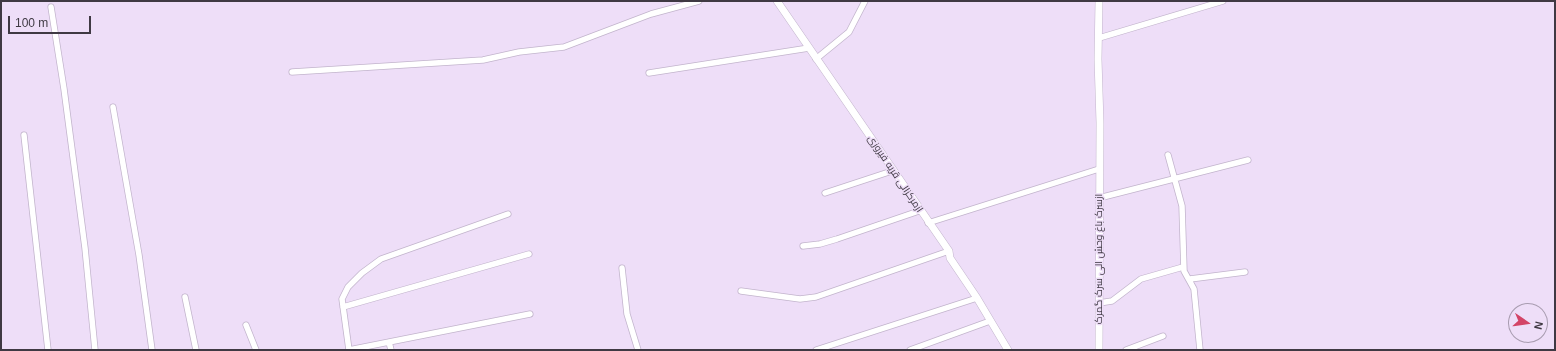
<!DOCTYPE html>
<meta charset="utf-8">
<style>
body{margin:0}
#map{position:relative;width:1556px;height:351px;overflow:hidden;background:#eedef8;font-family:Arial,sans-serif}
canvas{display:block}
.frame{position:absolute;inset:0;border:2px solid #3f3943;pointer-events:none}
.north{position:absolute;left:1508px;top:303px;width:40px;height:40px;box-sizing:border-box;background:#eedef8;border:1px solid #a89cb0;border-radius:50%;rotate:103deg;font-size:11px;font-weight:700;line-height:16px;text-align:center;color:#3f3943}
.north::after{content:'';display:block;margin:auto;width:14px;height:18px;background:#d34467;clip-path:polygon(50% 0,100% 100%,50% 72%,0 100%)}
.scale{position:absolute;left:8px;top:16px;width:83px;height:18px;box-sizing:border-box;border:2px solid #3f3943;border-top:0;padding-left:5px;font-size:12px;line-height:14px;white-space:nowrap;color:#3f3943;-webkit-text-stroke:3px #eedef8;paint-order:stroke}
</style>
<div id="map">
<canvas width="1556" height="351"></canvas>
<div class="frame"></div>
<div class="north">N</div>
<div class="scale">100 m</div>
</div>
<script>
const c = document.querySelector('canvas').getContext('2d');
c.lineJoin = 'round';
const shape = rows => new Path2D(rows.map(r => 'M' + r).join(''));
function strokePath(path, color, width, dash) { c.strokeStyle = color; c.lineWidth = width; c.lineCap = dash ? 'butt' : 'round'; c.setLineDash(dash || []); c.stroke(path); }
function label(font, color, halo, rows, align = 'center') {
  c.font = font + ' Arial,Cairo,sans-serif'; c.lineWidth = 3; c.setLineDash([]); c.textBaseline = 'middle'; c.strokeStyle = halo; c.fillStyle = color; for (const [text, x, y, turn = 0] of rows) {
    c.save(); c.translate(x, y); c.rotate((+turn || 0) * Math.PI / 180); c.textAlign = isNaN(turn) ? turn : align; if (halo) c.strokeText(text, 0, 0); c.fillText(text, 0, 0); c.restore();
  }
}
const minor = shape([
 [51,7,64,89,85,248,95,350],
 [1099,38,1223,1],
 [816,59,849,32,865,1],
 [292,72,483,60,519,52,564,47,651,14,699,1],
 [649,73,809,48],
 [113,107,139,255,152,350],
 [24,135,48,350],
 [1168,155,1182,206,1184,271,1194,289,1200,350],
 [825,193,892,171],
 [1099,198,1248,160],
 [928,223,1099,169],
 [803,246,820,244,837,239,919,211],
 [622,268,627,314,638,350],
 [1190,279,1245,272],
 [741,291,800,299,816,297,949,251],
 [185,297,196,350],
 [1099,303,1112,301,1141,279,1183,267],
 [343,307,529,254],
 [246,325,256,350],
 [389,342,391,350],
 [349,350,342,299,348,287,362,273,381,259,508,214],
 [349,350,530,314],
 [816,350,977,298],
 [910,350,990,321],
 [1126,350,1163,336]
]);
const major = shape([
 [777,1,949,251,950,258,977,298,1008,350],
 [1099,350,1100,123,1098,59,1099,1]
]);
const streetNames = [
 ["ازمرکزالی قریه فیروزی",895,174,56],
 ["ازسرک باغ وحش الی سرک گمرک",1099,259,-90]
];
strokePath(minor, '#c2b4cc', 7);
strokePath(major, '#c2b4cc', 8);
strokePath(minor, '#fff', 5.5);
strokePath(major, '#fff', 7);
label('10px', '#3f3943', '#eedef8', streetNames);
</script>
